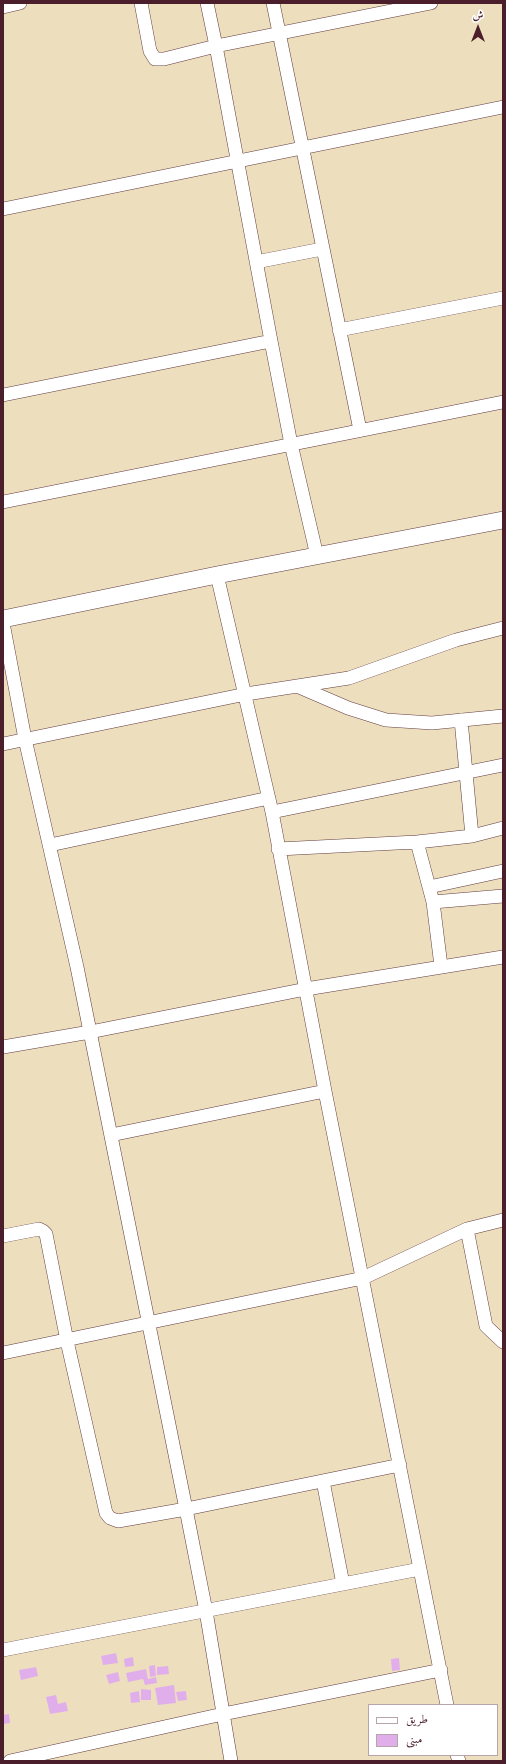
<!DOCTYPE html>
<meta charset="utf-8">
<style>
body{margin:0}
#map{position:relative;width:506px;height:1764px;overflow:hidden;background:#eddfbd;font-family:"Sorts Mill Goudy",Amiri,serif}
canvas{display:block}
.frame{position:absolute;inset:0;border:4px solid #4a1f2b;pointer-events:none}
.legend{position:absolute;left:368px;top:1704px;width:130px;height:52px;box-sizing:border-box;background:#fff;border:1px solid #b7a5aa;margin:0;padding:5px 7px;list-style:none;font-size:12px;color:#4a1f2b}
.legend li{display:flex;align-items:center;gap:8px;height:20px}
.legend b{width:20px;border:1px solid #b7a5aa}
.north{position:absolute;left:458px;top:8px;width:40px;height:40px;-webkit-text-stroke:3px #fff;paint-order:stroke;rotate:0deg;font-size:11px;font-weight:700;line-height:16px;text-align:center;color:#4a1f2b}
.north::after{content:'';display:block;margin:auto;width:14px;height:18px;background:#4a1f2b;clip-path:polygon(50% 0,100% 100%,50% 72%,0 100%)}
</style>
<div id="map">
<canvas width="506" height="1764"></canvas>
<div class="frame"></div>
<ul class="legend">
<li><b style="height:5px;background:#fff"></b>طريق</li>
<li><b style="height:11px;background:#e0afeb"></b>مبنى</li>
</ul>
<div class="north">ش</div>
</div>
<script>
const c = document.querySelector('canvas').getContext('2d');
c.lineJoin = 'round';
function paint(path, color) { c.fillStyle = color; c.fill(path, 'evenodd'); }
const shape = rows => new Path2D(rows.map(r => 'M' + r).join(''));
function strokePath(path, color, width, dash) { c.strokeStyle = color; c.lineWidth = width; c.lineCap = dash ? 'butt' : 'round'; c.setLineDash(dash || []); c.stroke(path); }
const building = shape([
 [116,1653,118,1663,103,1665,101,1656],
 [133,1657,134,1666,125,1667,124,1659],
 [399,1658,400,1670,392,1671,391,1659],
 [155,1665,156,1676,150,1677,149,1666],
 [168,1666,169,1674,157,1675,157,1667],
 [36,1667,38,1676,21,1680,19,1670],
 [146,1669,148,1679,156,1677,157,1683,145,1685,143,1679,128,1682,126,1673],
 [118,1672,120,1681,109,1684,106,1675],
 [174,1685,176,1703,158,1705,155,1688],
 [141,1689,151,1690,151,1700,141,1700],
 [139,1691,140,1702,131,1703,130,1693],
 [186,1691,187,1700,178,1701,176,1692],
 [56,1695,58,1704,66,1702,68,1711,50,1714,46,1697],
 [9,1714,10,1723,3,1724,3,1715]
]);
const minor = shape([
 [141,3,150,51,155,59,164,59,216,46,431,3],
 [207,3,216,46,271,341,291,444,317,556],
 [273,3,360,430],
 [3,7,20,3],
 [3,209,503,107],
 [256,262,322,249],
 [339,330,503,298],
 [3,395,271,341],
 [3,502,503,402],
 [217,575,272,812,325,1091,447,1705],
 [3,623,25,739,77,967,186,1509,206,1611,231,1761],
 [297,686,348,708,386,720,432,723,503,716],
 [461,720,472,836],
 [3,744,246,694,349,678,456,640,503,628],
 [272,812,503,765],
 [417,842,433,902,441,966],
 [50,845,269,798],
 [278,849,417,842,472,836,503,828],
 [429,887,503,871],
 [433,902,503,896],
 [3,1047,90,1032,306,989,503,957],
 [111,1135,325,1091],
 [467,1229,486,1326,503,1342],
 [3,1236,39,1229,43,1231,46,1234,67,1341,106,1513,110,1518,118,1521,186,1509,400,1465],
 [3,1353,363,1278,467,1229,503,1220],
 [323,1481,343,1584],
 [3,1650,420,1569],
 [457,1755,459,1761],
 [10,1761,223,1714,441,1670]
]);
const tertiary = shape([
 [3,619,217,575,503,520]
]);
paint(building, '#e0afeb');
strokePath(minor, '#623c41', 14);
strokePath(tertiary, '#623c41', 18);
strokePath(minor, '#fff', 13);
strokePath(tertiary, '#fff', 17);
</script>
